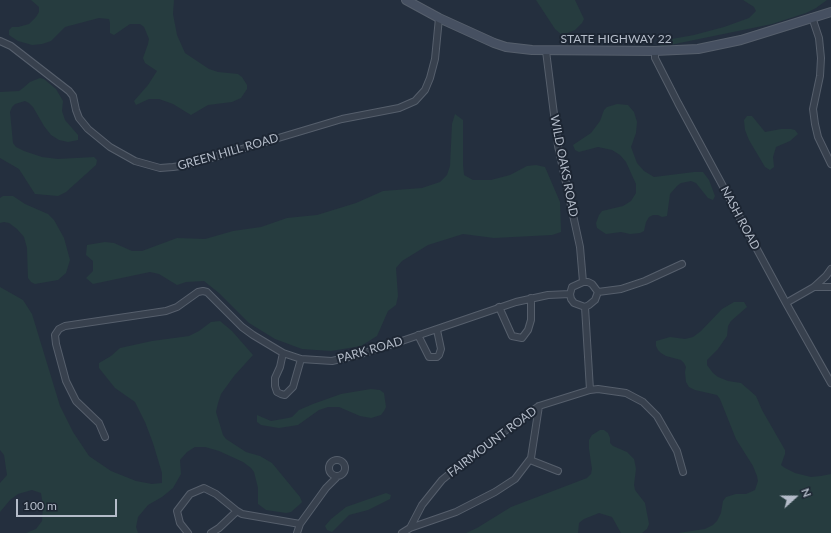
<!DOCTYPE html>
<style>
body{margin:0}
#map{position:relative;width:831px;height:533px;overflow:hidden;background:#242f3e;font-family:Lato,sans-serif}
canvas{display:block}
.north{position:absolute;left:775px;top:477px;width:40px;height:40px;-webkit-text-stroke:3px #1d2633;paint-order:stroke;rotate:69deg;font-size:11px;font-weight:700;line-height:16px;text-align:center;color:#b4bcc9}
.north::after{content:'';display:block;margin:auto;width:14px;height:18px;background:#b4bcc9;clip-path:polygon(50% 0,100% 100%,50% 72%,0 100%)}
.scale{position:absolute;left:16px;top:499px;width:101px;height:18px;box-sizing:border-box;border:2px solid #b4bcc9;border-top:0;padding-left:5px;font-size:12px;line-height:14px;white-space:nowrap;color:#b4bcc9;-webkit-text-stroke:3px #1d2633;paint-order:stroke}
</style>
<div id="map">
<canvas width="831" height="533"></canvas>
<div class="north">N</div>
<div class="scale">100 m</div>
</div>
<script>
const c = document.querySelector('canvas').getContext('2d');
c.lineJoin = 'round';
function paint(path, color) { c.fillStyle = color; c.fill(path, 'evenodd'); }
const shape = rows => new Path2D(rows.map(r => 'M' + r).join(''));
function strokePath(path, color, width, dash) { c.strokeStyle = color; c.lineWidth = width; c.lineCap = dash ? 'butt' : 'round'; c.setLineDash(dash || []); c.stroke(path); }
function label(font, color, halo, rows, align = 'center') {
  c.font = font + ' Lato,sans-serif'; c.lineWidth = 4; c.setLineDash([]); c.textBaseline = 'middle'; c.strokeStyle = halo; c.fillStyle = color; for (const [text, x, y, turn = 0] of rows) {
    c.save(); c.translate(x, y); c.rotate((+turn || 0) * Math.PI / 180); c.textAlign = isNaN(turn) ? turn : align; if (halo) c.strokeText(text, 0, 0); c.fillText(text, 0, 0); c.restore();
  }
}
const green = shape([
 [31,0,174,0,173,14,177,35,185,53,209,69,218,72,238,74,242,77,247,85,247,89,241,98,232,102,208,105,191,115,173,104,159,99,149,99,136,105,134,101,148,85,157,71,145,63,143,58,148,44,149,39,144,27,140,24,130,24,114,35,110,33,110,23,109,19,99,18,65,27,51,41,42,44,32,45,18,41,9,35,9,30,12,27,18,27,29,24,36,17,39,12,39,7],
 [536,0,575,0,584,19,582,23,575,30,562,35,555,29],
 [743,0,827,0,816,8,806,13,772,24,665,46,660,46,662,41,666,40,694,35,724,27,749,18,756,11,754,7],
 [40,78,44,79,56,89,63,101,62,111,65,120,78,135,78,140,68,142,59,140,51,135,44,126,33,107,29,103,25,101,15,104,12,107,10,112,13,143,16,147,24,151,42,157,58,159,94,157,97,160,96,165,66,192,58,196,35,194,19,169,0,158,0,92,19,91,23,88,30,82],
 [617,104,628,105,634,112,637,122,636,133,631,147,637,163,644,171,654,177,694,172,703,172,709,180,715,196,713,200,708,198,696,183,691,181,681,183,677,186,670,194,667,216,662,217,658,215,653,215,649,217,646,222,644,231,640,233,630,234,621,232,606,234,597,228,596,223,599,215,602,211,623,206,631,201,636,193,636,184,626,162,620,155,612,150,598,147,579,152,575,150,573,145,591,133,600,121,604,110,607,107],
 [455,114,463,120,463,165,464,175,473,180,491,180,510,175,527,166,536,165,545,167,560,202,561,232,552,235,494,238,463,234,428,245,402,261,396,268,398,296,396,305,388,311,377,336,361,346,331,351,302,349,275,339,249,323,219,293,204,281,186,282,177,285,159,274,150,272,93,284,86,278,93,271,93,261,86,255,87,245,105,242,114,243,132,251,142,251,177,238,205,239,233,231,261,227,287,218,317,215,356,203,383,191,422,188,440,182,447,175,450,166,452,124],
 [747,116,752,116,765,132,781,129,791,129,795,130,798,134,790,141,776,147,773,157,774,167,770,170,765,167,749,140,745,130,744,120],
 [3,196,13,196,25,204,48,214,54,220,64,238,70,260,66,273,58,280,35,284,31,282,28,278,27,248,24,237,17,229,9,223,4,222,0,223,0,198],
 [0,287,23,300,32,314,60,406,73,432,89,456,111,471,136,481,152,484,162,483,162,473,153,443,145,422,135,402,115,388,99,368,99,363,111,356,120,348,152,341,189,336,199,331,211,322,220,321,232,331,253,355,234,376,221,394,218,403,216,412,223,435,226,439,246,452,260,456,272,463,300,497,302,502,299,505,291,512,286,513,266,510,258,504,258,488,254,472,251,468,243,462,219,451,205,447,195,447,187,452,180,460,181,474,173,488,162,497,148,505,138,517,136,527,138,533,26,533,36,529,42,521,43,505,41,493,32,490,18,494,10,500,0,512,0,483,7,475,4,455,0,450],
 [734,302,744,302,747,307,731,321,728,326,727,336,718,349,707,360,707,365,713,373,718,377,728,381,741,383,756,396,762,410,785,450,785,454,781,465,785,468,795,473,811,477,821,476,831,474,831,533,678,533,705,529,713,525,717,521,721,513,723,501,726,497,736,494,746,494,755,490,758,481,757,476,753,466,736,439,720,399,717,395,695,390,689,387,686,382,685,372,686,367,684,363,681,360,666,356,661,353,658,350,656,346,656,341,670,337,685,339,693,337,701,331,722,309],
 [371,389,380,390,384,393,386,407,384,411,381,415,371,418,360,416,339,407,328,407,319,410,298,425,279,428,261,425,257,422,257,415,271,421,288,418,292,417,299,410,313,404,341,394],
 [600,430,604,430,608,433,610,438,610,443,613,446,627,452,634,459,636,469,634,485,635,490,645,503,649,524,647,529,642,533,621,533,612,517,599,513,584,519,579,523,578,533,466,533,477,528,511,507,587,478,591,474,592,469,589,449,589,440,592,435],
 [386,493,391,495,390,499,368,510,349,515,332,532,327,530,325,526,331,519,346,507]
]);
const minor = shape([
 [812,17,819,38,821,58,820,76,813,109,815,124,818,137,831,164],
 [0,41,11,46,69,91,73,96,76,110,79,118,88,129,110,147,135,161,160,168,173,167,188,165,342,119,399,108,415,101,425,90,430,78,435,59,439,18],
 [546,51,558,146,580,247,583,282],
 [655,51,655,58,678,103,786,303,831,383],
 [583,282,588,282,592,284,598,292,595,300,589,305,585,307,574,303,571,299,570,294,572,287,583,282],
 [814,287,831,287],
 [598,292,621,289,645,281,682,264],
 [786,303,814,287,826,276,831,269],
 [499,307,512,336,522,338,528,330,531,320,531,298],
 [585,307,590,390],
 [418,335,429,357,437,357,439,355,441,349,437,330],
 [283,353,280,367,275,378,275,386,277,392,281,394,285,395,293,387,301,359],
 [105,437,99,423,76,401,66,381,56,344,55,335,59,329,65,326,166,311,177,307,198,292,203,291,207,292,242,327,253,335,283,353,301,359,332,361,361,354,393,344,516,302,548,295,570,294],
 '329 468a8 8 0 1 1 16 0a8 8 0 1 1-16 0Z',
 [530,460,558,471],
 [237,511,242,514,300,524],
 [410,528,456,512,495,492,515,479,531,458,539,406],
 [188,533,180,523,177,511,190,494,204,488,216,494,237,511,219,528,211,533],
 [297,533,300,524,326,488,336,478],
 [402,533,410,528,422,505,442,480,476,452,539,406,590,390,598,389,626,393,643,402,657,416,677,451,683,472]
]);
const secondary = shape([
 [406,0,439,18,494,43,506,47,532,50,655,51,698,49,741,40,831,12]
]);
const streetNames = [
 ["STATE HIGHWAY 22",616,39],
 ["GREEN HILL ROAD",228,152,-16],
 ["WILD OAKS ROAD",564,166,79],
 ["NASH ROAD",740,218,62],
 ["PARK ROAD",370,350,-16],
 ["FAIRMOUNT ROAD",492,442,-37]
];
paint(green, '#263c3f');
strokePath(minor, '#565f6c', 8);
strokePath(secondary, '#565f6c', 10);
strokePath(minor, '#38414e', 6);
strokePath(secondary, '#465061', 8);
label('12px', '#b4bcc9', '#1d2633', streetNames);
</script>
